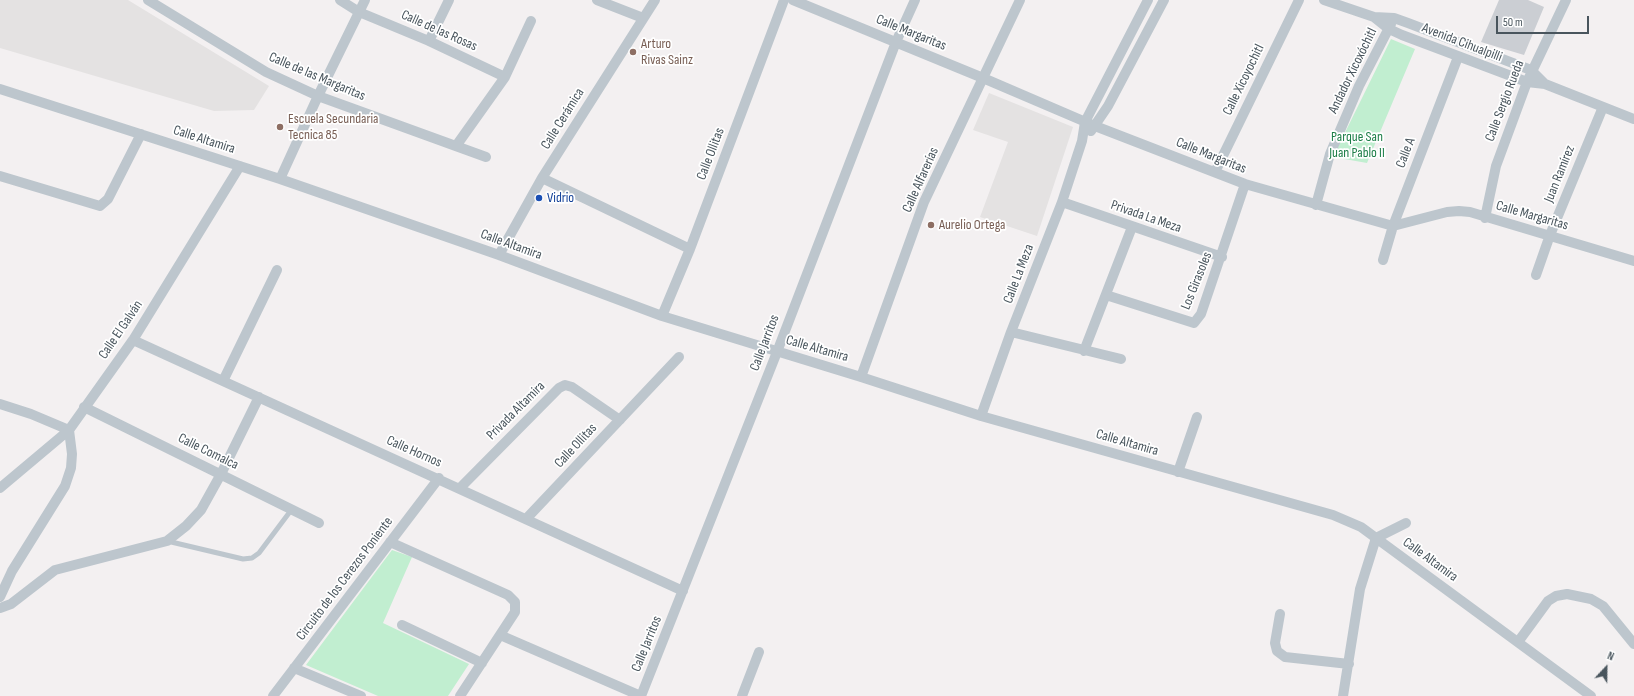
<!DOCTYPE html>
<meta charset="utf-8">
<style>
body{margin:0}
#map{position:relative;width:1634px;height:696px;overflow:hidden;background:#f3f0f1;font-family:"Sofia Sans Condensed",sans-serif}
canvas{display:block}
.north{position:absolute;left:1586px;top:648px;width:40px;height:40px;-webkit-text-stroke:3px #fff;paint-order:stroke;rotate:22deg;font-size:11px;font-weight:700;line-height:16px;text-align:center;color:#49555d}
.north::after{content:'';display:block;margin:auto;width:14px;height:18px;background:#49555d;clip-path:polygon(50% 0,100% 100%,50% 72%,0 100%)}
.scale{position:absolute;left:1496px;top:16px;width:93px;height:18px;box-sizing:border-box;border:2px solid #49555d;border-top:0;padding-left:5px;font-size:12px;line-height:14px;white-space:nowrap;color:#49555d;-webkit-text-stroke:3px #fff;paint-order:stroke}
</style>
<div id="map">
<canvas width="1634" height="696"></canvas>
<div class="north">N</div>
<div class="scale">50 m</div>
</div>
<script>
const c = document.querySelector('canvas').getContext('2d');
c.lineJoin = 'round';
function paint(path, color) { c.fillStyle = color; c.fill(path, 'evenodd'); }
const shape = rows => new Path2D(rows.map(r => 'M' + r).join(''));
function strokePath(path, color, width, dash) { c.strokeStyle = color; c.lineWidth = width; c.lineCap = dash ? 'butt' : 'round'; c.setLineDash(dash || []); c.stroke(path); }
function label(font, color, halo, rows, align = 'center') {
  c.font = font + ' "Sofia Sans Condensed",sans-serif'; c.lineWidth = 3.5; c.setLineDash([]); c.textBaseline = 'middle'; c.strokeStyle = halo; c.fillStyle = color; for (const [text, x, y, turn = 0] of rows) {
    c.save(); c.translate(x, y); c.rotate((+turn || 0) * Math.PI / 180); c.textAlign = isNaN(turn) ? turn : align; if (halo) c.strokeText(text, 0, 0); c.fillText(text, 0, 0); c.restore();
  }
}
const education = shape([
 [0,0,128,0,269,86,254,110,214,111,0,48],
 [989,93,1073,127,1037,236,980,217,1008,142,973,130]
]);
const green = shape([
 [1391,39,1415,49,1367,163,1333,157],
 [392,550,412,557,383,623,469,664,448,696,378,696,306,665]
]);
const building = shape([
 [1499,0,1528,0,1544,7,1524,55,1481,42]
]);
const lane = shape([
 [167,541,243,559,252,558,259,553,292,509]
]);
const street = shape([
 [148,0,266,72,318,96,486,157],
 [340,0,359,12,429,41,505,77],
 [597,0,643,18],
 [793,0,983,78,1095,126,1245,184,1393,226,1447,212,1459,211,1470,212,1634,261],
 [1324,0,1374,17,1394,18,1408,23,1531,70,1545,84],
 [1374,17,1389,29,1402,35,1527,82,1545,84,1634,119],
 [429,41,449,0],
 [0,89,280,179,499,255,662,316,861,377,981,416,1333,515,1361,527,1591,696],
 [1091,131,1108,106,1164,0],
 [456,146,505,77,531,21],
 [1215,172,1299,0],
 [0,176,100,206,108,199,141,134],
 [542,178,690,249],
 [280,179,318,96,365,0],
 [1062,202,1222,257],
 [1316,205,1330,154,1359,86,1391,24],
 [1485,218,1496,166,1527,82,1566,0],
 [499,255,542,178,655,0],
 [1383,260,1393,226,1458,57],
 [1536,275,1550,235,1603,107],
 [1106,295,1194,323,1201,314,1245,184],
 [662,316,690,249,784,0],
 [1011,332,1121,359],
 [133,340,683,591],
 [1084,351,1132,227],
 [861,377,924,202,1020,0],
 [223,381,277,270],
 [0,404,31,414,69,430,72,454,71,468,65,486,12,571,0,597],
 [84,407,319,523],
 [981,416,1011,332,1062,202,1082,141,1085,122,1148,0],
 [1178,472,1197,417],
 [0,488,69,430,133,340,240,166],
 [460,488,559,388,565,385,572,387,620,420],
 [526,519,679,357],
 [1376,538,1406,523],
 [390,542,508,595,515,602,515,612,460,696],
 [0,608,11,604,55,570,167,541,186,526,201,510,221,474,259,397],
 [1280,614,1275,643,1277,651,1285,657,1349,664],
 [402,625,482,663],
 [500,635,641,696],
 [1518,642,1548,601,1556,596,1567,594,1591,599,1603,606,1634,644],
 [294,668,361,696],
 [273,696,439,478],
 [641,696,777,352,896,42,915,0],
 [742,696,759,652],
 [1343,696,1360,589,1376,538]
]);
const markers = [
 [633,52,4,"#8d6e63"],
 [280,127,4,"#8d6e63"],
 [539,198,4,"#1a4fb4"],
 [931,225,4,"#8d6e63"]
];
const streetNames = [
 ["Calle de las Rosas",439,31,24],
 ["Calle Margaritas",911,33,22],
 ["Avenida Cihualpilli",1462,43,21],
 ["Andador Xicoxóchitl",1353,71,-64],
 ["Calle de las Margaritas",317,77,23],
 ["Calle Xicoyochitl",1244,80,-64],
 ["Calle Sergio Rueda",1505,101,-69],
 ["Calle Cerámica",563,119,-58],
 ["Calle Altamira",204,140,18],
 ["Calle A",1406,153,-69],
 ["Calle Ollitas",711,154,-69],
 ["Calle Margaritas",1211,156,22],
 ["Juan Ramírez",1560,174,-68],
 ["Calle Alfarerías",921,180,-66],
 ["Calle Margaritas",1532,216,16],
 ["Privada La Meza",1146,217,19],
 ["Calle Altamira",511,245,20],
 ["Calle La Meza",1019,274,-69],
 ["Los Girasoles",1197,281,-68],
 ["Calle El Galván",121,330,-56],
 ["Calle Jarritos",765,343,-69],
 ["Calle Altamira",817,349,16],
 ["Privada Altamira",516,411,-45],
 ["Calle Altamira",1127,443,16],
 ["Calle Ollitas",576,446,-47],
 ["Calle Comalca",208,452,26],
 ["Calle Hornos",414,452,24],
 ["Calle Altamira",1430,560,36],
 ["Circuito de los Cerezos Poniente",345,579,-53],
 ["Calle Jarritos",647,644,-68]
];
const educationNames = [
 ["Arturo",641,44],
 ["Rivas Sainz",641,60],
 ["Escuela Secundaria",288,119],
 ["Tecnica 85",288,135],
 ["Aurelio Ortega",939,225]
];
const parkNames = [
 ["Parque San",1357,137],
 ["Juan Pablo II",1357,153]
];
const transitNames = [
 ["Vidrio",547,198]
];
paint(education, '#e4e2e2');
paint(green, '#c1eed0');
paint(building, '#cbced3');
strokePath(lane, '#bdc6cd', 5);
strokePath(street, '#bdc6cd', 10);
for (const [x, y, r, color] of markers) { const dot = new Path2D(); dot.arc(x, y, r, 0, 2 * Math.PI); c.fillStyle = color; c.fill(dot); strokePath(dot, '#fff', 1.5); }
label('14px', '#49555d', '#fff', streetNames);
label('14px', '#785e54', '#fff', educationNames, 'left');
label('14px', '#1b7d46', '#fff', parkNames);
label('14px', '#164399', '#fff', transitNames, 'left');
</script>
